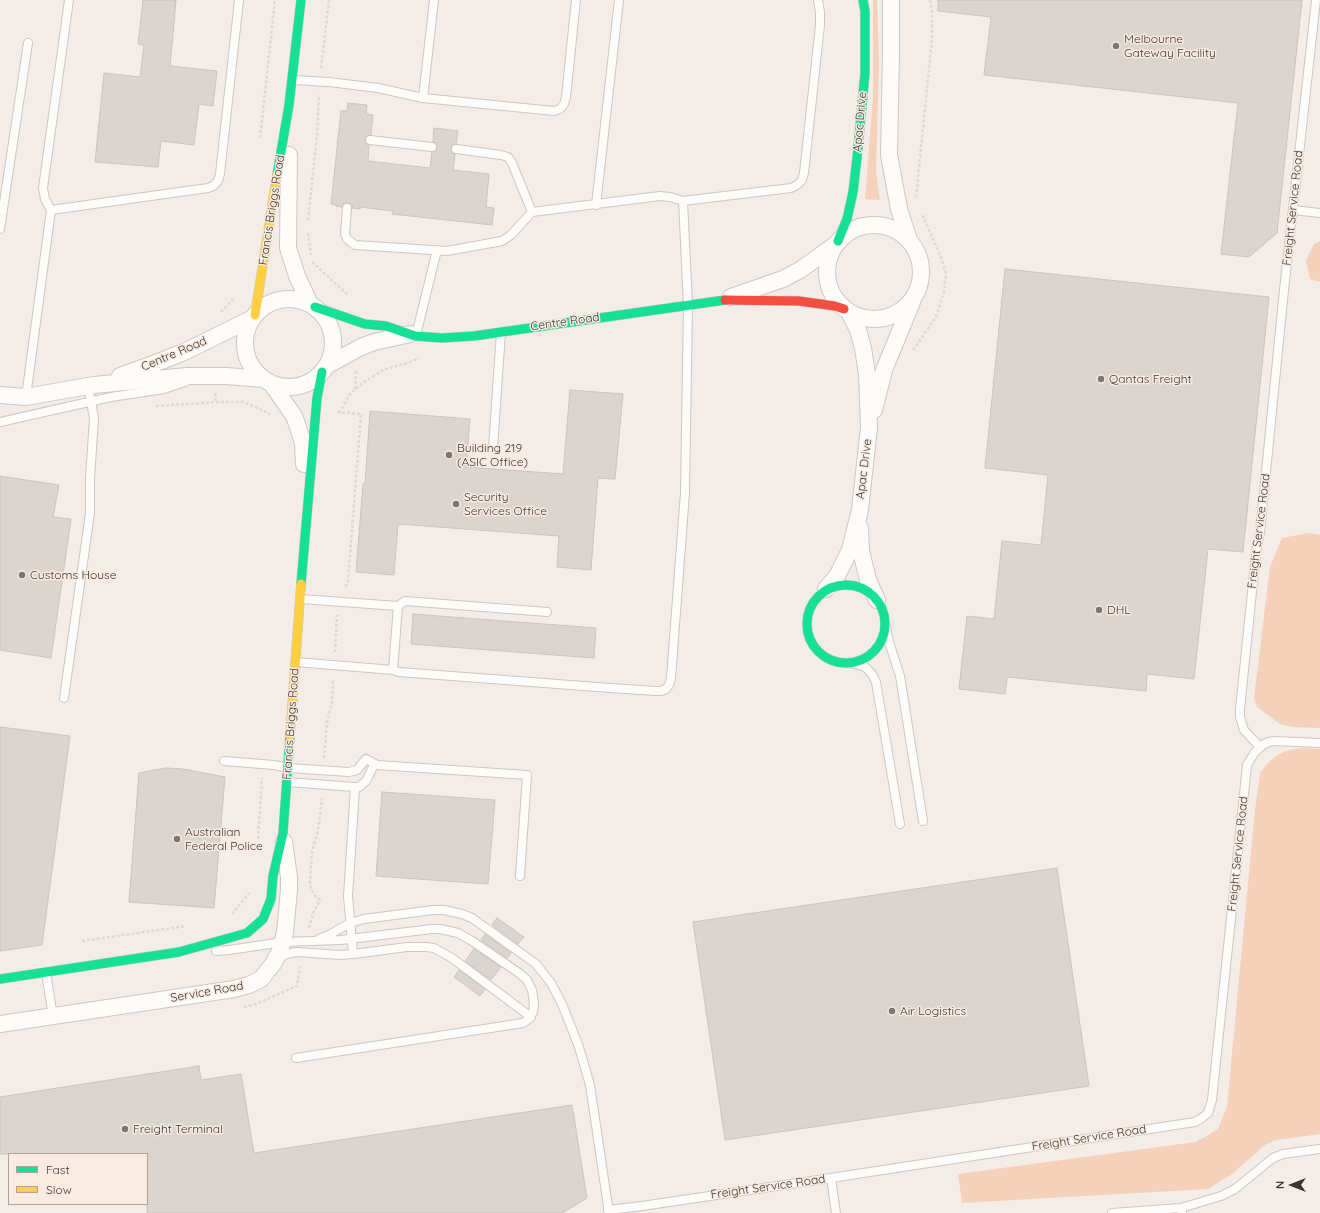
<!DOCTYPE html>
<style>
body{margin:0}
#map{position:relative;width:1320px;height:1213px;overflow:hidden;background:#f4ece7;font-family:Quicksand,sans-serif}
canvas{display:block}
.legend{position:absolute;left:8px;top:1153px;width:140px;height:52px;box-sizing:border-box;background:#f9ebe2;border:1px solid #ada39c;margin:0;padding:5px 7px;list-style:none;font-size:12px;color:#3b3632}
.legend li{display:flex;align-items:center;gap:8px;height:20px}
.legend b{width:20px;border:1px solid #ada39c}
.north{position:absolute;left:1272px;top:1165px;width:40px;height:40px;-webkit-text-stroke:3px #f9ebe2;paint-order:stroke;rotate:270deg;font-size:11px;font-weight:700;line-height:16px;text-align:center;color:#3b3632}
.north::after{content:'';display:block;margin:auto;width:14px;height:18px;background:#3b3632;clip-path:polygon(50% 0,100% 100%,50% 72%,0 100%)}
</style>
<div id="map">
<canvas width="1320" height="1213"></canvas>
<ul class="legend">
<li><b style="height:5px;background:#16e098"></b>Fast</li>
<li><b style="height:5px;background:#ffcf43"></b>Slow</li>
</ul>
<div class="north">N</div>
</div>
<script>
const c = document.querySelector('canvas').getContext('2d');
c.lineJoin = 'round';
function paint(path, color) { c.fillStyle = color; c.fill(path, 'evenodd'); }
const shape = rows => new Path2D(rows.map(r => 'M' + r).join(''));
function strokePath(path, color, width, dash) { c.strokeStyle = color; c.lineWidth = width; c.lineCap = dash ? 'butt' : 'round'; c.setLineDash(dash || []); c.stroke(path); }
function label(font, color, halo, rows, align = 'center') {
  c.font = font + ' Quicksand,sans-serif'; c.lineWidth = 3; c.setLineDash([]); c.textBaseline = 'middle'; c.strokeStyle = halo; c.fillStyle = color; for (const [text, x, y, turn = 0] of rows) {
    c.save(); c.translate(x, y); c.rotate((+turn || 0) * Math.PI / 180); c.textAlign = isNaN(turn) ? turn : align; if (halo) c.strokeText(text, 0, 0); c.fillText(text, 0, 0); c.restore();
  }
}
const green = shape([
 [873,0,877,0,879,64,876,172,880,200,865,199,873,97],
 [1320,241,1320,282,1310,279,1306,261,1314,244],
 [1308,533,1320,535,1320,728,1292,727,1280,724,1257,707,1254,698,1270,567,1282,538],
 [1300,748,1320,749,1320,1134,1276,1140,1265,1145,1231,1175,1208,1189,962,1203,958,1174,1196,1142,1218,1129,1227,1107,1255,809,1260,773,1268,763,1276,756,1286,751]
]);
const building = shape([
 [143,0,176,0,170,66,217,71,213,106,199,104,194,145,161,141,158,167,95,162,104,73,140,77,144,45,138,44,143,0],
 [938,0,1302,0,1277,233,1249,257,1221,254,1238,103,984,75,991,17,938,11,938,0],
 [348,103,367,105,366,114,373,115,371,135,366,136,365,140,366,144,369,145,368,161,430,168,432,152,436,151,437,147,436,143,433,142,434,128,458,131,456,144,452,145,451,149,452,153,455,154,453,170,489,174,486,207,494,208,492,225,392,214,393,211,360,207,360,209,352,208,352,205,348,203,344,203,342,207,336,206,336,205,331,204,341,111,347,111,348,103],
 [1005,269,1269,297,1243,552,1208,549,1194,679,1147,674,1146,691,1007,677,1005,694,959,689,967,616,994,619,1002,541,1041,545,1048,475,985,468,1005,269],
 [570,390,623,394,615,479,598,478,591,570,557,567,559,536,398,524,394,575,356,572,363,484,365,484,370,411,470,419,466,467,563,474,570,390],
 [0,476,59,485,53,517,71,519,51,658,0,650,0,476],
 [413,614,596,628,594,658,411,644,413,614],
 [0,727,70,736,42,945,0,951,0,727],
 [166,768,183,769,225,777,214,908,129,902,139,773,166,768],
 [382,792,495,800,488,884,376,876,382,792],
 [1057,868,1089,1086,725,1140,693,922,1057,868],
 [497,918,524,937,518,944,492,925,497,918],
 [485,934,511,953,507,958,481,940,485,934],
 [474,949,501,967,491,980,465,961,474,949],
 [459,970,485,989,480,996,454,977,459,970],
 [199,1066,201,1080,241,1074,254,1153,572,1105,587,1198,562,1213,147,1213,147,1154,0,1154,0,1097,199,1066]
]);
const path = shape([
 [321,68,329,0],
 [260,138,275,0],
 [916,197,932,39,932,13,930,0],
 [308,220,317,135,319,95],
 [308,233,311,255],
 [312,262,348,295],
 [221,312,235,297],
 [913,350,936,317,944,292,946,273,940,255,922,214],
 [355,389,356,370],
 [215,393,216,402],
 [156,406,216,402,244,402,270,414],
 [337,412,361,414,348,580,345,588],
 [339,413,350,394,364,382,383,370,410,362,419,358],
 [335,652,337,615],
 [324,758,327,723,332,702,333,679],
 [258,839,262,778],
 [232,914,249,893],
 [309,928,314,911,320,900,316,897,312,891,310,884,312,852,318,830,322,799],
 [82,941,186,926],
 [244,1007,256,1004,297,986,300,966]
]);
const lane = shape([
 [69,0,43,188,45,199,51,210,208,188,213,186,218,181,220,174,239,0],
 [293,80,329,82,378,88,423,98,554,111,560,109,564,104,566,97,576,0],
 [423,98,434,0],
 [370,140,432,147],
 [456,149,501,155,508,157,512,163,532,212],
 [596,205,619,0],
 [347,208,345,234,347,239,355,245,447,251,502,241,511,235,532,212,660,196,670,197,683,201,791,188,797,185,802,180,804,173,820,25,820,12,818,0],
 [1293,210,1320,213],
 [0,229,28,43],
 [416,335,437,250],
 [26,397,51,210],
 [0,422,111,397,164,389,185,382],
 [493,448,501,332],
 [301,599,398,606,405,601,547,612],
 [885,622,889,642,900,676,923,821],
 [296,662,393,670,399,672,610,688,656,691,661,691,666,689,669,685,671,678,685,493,688,305,683,201],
 [850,663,864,666,872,674,876,682,900,824],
 [393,670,398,606],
 [64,698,90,513,90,479,94,418,88,386],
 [1260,747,1244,730,1240,717,1240,709,1256,553,1260,532,1284,290,1316,0],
 [224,761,274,765,288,768,349,772,357,770,366,759,377,765,527,775,520,876],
 [287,782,355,787,359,787,366,781,374,765],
 [319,939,329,935,350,923,364,919,433,910,444,910,462,914,472,918,536,964,551,983,562,1004,579,1047,590,1085,609,1213],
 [216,951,229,950,283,942,341,940,432,929,440,929,458,933,472,941,519,973,527,980,532,990,534,1003,533,1012,530,1018,523,1023,296,1058],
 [353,954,348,896,355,787],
 [278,959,286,954,297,952,340,955,353,954,407,947,426,947,434,948,452,958,531,1017],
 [46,973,53,1016],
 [831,1178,836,1213],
 [1181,1208,1221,1196,1235,1189,1273,1158,1283,1154,1320,1149],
 [608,1210,642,1206,831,1178,1195,1122,1202,1118,1208,1113,1212,1100,1247,765,1255,752,1264,744,1269,742,1274,741,1320,743],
 [1112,1213,1181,1208,1182,1212]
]);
const street = shape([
 [891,0,891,53,889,155,899,209,909,240],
 [289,155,288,248,297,276,310,304],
 '827 272a47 47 0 1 1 94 0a47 47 0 1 1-94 0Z',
 [731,297,783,279,800,270,835,245],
 '245 343a44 44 0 1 1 88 0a44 44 0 1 1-88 0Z',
 [326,366,361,347,374,342,410,334],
 [120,376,156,363,184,352,253,318],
 [271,383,294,416,297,424,303,443,304,464],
 [0,395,26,397,94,385,187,376,226,376,264,379],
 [874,410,884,370,912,302],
 [860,528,861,551,868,580,877,600],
 [826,589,837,576,850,550,860,510,869,427,867,374,863,348,858,330,849,312],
 [0,1024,234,989,249,985,261,979,273,964,280,951,285,932,289,890,289,877,284,842]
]);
const fast = shape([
 [277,175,289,105,301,0],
 [838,241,847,219,853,192,857,158,865,73,865,11,863,0],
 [315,307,365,324,386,326,415,336,442,338,474,336,725,300],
 [301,584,317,398,322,372],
 '807 624a39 39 0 1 1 78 0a39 39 0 1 1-78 0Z',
 [0,979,179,952,247,933,263,919,271,899,273,876,283,833,290,736]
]);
const slow = shape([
 [255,315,277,175],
 [290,736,301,584]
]);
const jam = shape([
 [725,300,799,301,835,306,844,309]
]);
const markers = [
 [1116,46,4,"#7c7671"],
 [1101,379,4,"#7c7671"],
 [449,455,4,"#7c7671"],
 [456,504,4,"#7c7671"],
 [22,575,4,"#7c7671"],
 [1099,610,4,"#7c7671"],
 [177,839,4,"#7c7671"],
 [892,1011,4,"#7c7671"],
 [125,1129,4,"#7c7671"]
];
const poiNames = [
 ["Melbourne",1124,39],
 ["Gateway Facility",1124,53],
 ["Qantas Freight",1109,379],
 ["Building 219",457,448],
 ["(ASIC Office)",457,462],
 ["Security",464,497],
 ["Services Office",464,511],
 ["Customs House",30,575],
 ["DHL",1107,610],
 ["Australian",185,832],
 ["Federal Police",185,846],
 ["Air Logistics",900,1011],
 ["Freight Terminal",133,1129]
];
const streetNames = [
 ["Apac Drive",860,122,-85],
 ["Freight Service Road",1293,208,-84],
 ["Francis Briggs Road",272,210,-81],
 ["Centre Road",565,322,-8],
 ["Centre Road",174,354,-23],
 ["Apac Drive",864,469,-83],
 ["Freight Service Road",1259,531,-83],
 ["Francis Briggs Road",291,724,-86],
 ["Freight Service Road",1238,854,-84],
 ["Service Road",207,992,-10],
 ["Freight Service Road",1089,1138,-9],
 ["Freight Service Road",768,1187,-8]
];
paint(green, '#f5d0ba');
paint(building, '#dbd5d0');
strokePath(building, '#cac4c0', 1);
strokePath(lane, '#cdc7c3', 10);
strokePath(street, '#cdc7c3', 18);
strokePath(fast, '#cdc7c3', 10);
strokePath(slow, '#cdc7c3', 10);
strokePath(jam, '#cdc7c3', 10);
strokePath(path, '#dcd9d8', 2.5, [3, 2]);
strokePath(lane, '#fdfcfb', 8);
strokePath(street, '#fdfcfb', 16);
strokePath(fast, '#16e098', 9);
strokePath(slow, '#ffcf43', 9);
strokePath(jam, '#f24e42', 9);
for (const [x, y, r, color] of markers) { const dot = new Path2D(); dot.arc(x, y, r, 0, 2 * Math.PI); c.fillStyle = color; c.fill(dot); strokePath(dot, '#f9ebe2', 1.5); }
label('12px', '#3b3632', '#f9ebe2', poiNames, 'left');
label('12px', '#3b3632', '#f9ebe2', streetNames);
</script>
